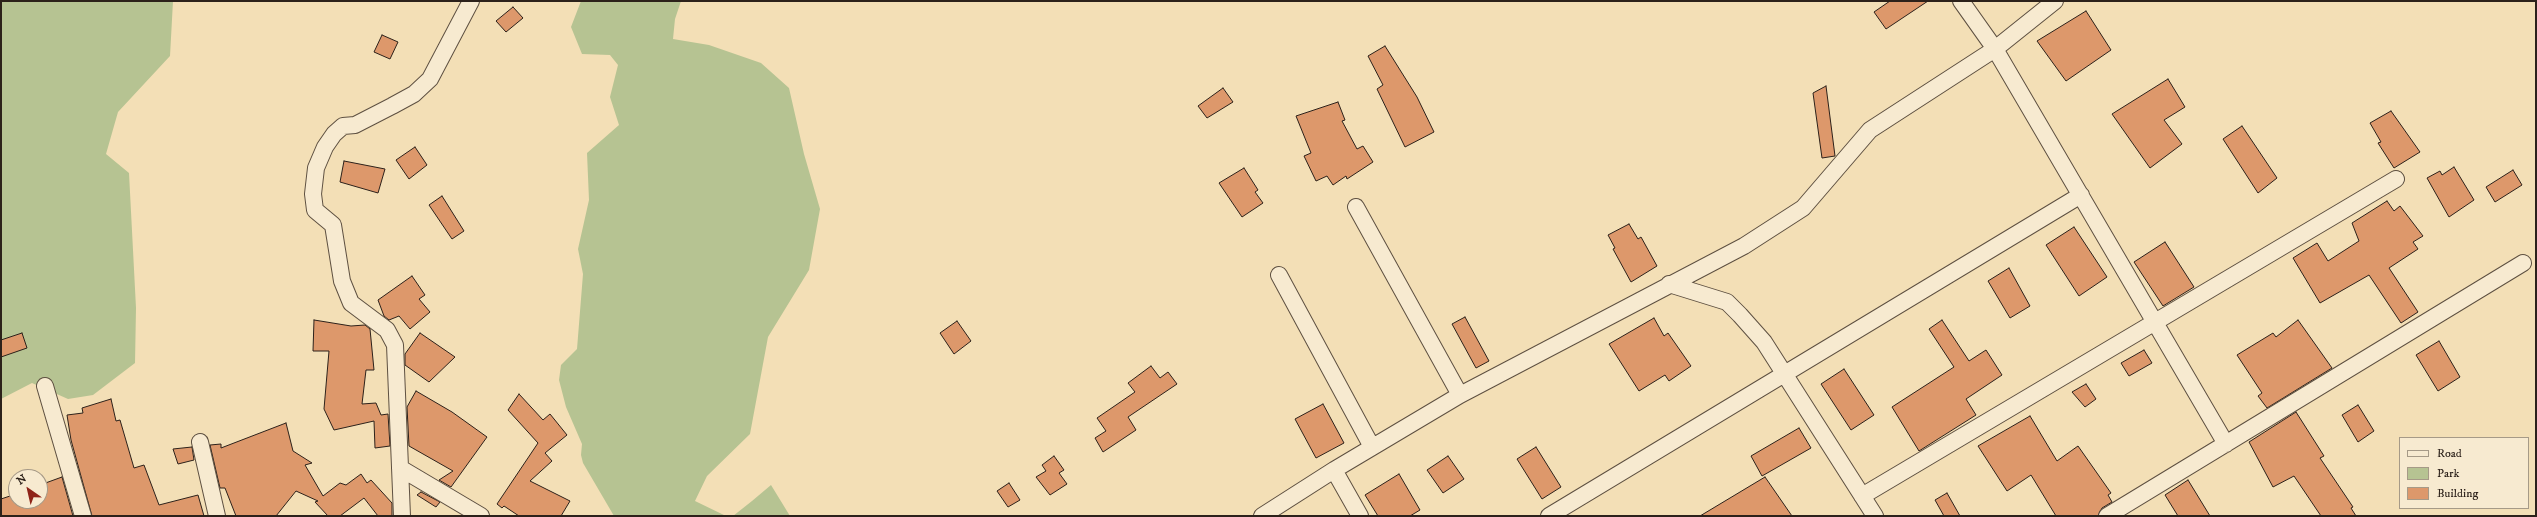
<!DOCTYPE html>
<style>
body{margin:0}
#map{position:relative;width:2537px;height:517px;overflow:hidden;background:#f3dfb6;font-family:"IM FELL DW Pica",serif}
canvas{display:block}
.frame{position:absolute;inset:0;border:2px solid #2c211a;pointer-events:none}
.legend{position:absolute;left:2399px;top:437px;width:130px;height:72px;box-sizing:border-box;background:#f7ead0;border:1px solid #a69a87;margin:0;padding:5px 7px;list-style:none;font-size:12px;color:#2c211a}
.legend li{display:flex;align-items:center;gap:8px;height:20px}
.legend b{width:20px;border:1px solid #a69a87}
.north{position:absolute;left:8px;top:469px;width:40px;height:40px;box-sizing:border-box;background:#f7ead0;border:1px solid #a69a87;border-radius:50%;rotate:326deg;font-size:11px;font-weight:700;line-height:16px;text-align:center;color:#2c211a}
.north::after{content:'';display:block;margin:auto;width:14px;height:18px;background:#8f2418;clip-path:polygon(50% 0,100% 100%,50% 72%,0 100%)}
</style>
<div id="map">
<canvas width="2537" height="517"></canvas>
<div class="frame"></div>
<ul class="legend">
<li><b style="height:5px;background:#f7ead0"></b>Road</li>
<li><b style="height:11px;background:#b6c392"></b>Park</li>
<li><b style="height:11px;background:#dd986b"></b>Building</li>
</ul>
<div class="north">N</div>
</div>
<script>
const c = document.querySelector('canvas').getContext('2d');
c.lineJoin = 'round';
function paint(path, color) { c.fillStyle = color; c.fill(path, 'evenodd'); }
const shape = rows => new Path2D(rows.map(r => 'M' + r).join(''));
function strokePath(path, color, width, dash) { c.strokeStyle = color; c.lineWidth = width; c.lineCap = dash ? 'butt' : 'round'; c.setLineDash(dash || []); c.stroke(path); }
const green = shape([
 [1,1,173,1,170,56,118,112,106,154,129,173,136,308,135,363,93,395,68,399,32,383,1,399],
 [581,1,681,1,675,19,673,39,709,45,761,63,789,88,804,154,820,209,809,270,768,337,750,434,707,476,695,501,726,516,614,516,583,463,581,455,582,444,566,407,559,380,561,365,577,349,583,274,578,249,589,200,587,153,619,125,610,97,618,65,610,55,582,54,571,27],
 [771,485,790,516,733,516,752,501]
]);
const building = shape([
 [1890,1,1928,1,1886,29,1874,12,1890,1],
 [513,7,523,18,506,32,496,21,513,7],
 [2086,11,2111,50,2066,81,2037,41,2086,11],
 [382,35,398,42,390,59,374,52,382,35],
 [1385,46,1417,97,1434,132,1405,147,1377,89,1383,85,1368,56,1385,46],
 [2168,79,2185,107,2164,120,2182,144,2150,168,2112,114,2168,79],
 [1826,86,1835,156,1822,158,1813,93,1826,86],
 [1223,88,1233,102,1207,118,1198,106,1223,88],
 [1338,102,1345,120,1342,121,1357,149,1363,146,1373,162,1347,179,1346,176,1333,185,1327,176,1316,181,1304,156,1311,153,1296,116,1338,102],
 [2391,111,2420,152,2394,168,2378,143,2381,142,2370,123,2391,111],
 [2242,126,2277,178,2258,193,2223,139,2242,126],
 [415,147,427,165,409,179,396,160,415,147],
 [344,161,385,169,378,193,340,182,344,161],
 [2454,167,2474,200,2449,217,2427,178,2440,171,2442,175,2454,167],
 [1244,168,1258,190,1255,192,1263,203,1242,217,1219,183,1244,168],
 [2513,170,2522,185,2495,202,2486,187,2513,170],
 [442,196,464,231,452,239,429,205,442,196],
 [2387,201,2394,211,2400,206,2423,236,2413,242,2418,249,2389,268,2418,312,2401,323,2369,275,2320,303,2293,258,2317,243,2328,261,2359,241,2352,223,2387,201],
 [1629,224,1638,239,1641,237,1657,266,1631,282,1613,249,1615,248,1608,235,1629,224],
 [2074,227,2107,277,2079,296,2046,245,2074,227],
 [2165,242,2194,287,2163,306,2134,262,2165,242],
 [2009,268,2030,306,2010,318,1988,281,2009,268],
 [412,276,425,295,419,299,430,312,410,329,399,316,389,320,384,316,378,300,412,276],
 [1465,317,1489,361,1476,368,1452,324,1465,317],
 [1654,318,1664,336,1668,333,1691,366,1669,381,1665,375,1639,391,1609,344,1654,318],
 [314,320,351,326,365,325,370,329,374,370,366,370,362,404,376,403,381,415,388,414,390,446,375,448,374,421,334,430,324,409,329,351,313,351,314,320],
 [1942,320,1969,361,1986,350,2002,375,1966,399,1976,415,1919,451,1892,407,1954,367,1929,329,1942,320],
 [2298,320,2332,368,2267,408,2258,396,2262,393,2237,355,2273,333,2276,337,2298,320],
 [957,321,971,341,954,354,940,333,957,321],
 [22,333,27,348,1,357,1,340,22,333],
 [420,333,455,357,429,382,405,365,405,354,420,333],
 [2439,341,2460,377,2438,391,2416,355,2439,341],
 [2144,350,2152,363,2129,376,2121,363,2144,350],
 [1151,366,1160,378,1168,372,1177,384,1128,417,1136,430,1103,452,1095,438,1106,431,1097,418,1135,392,1128,383,1151,366],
 [1844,369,1874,415,1851,430,1821,384,1844,369],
 [2086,384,2096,399,2085,407,2072,392,2086,384],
 [416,391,452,412,487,437,451,487,439,480,453,471,409,446,407,407,416,391],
 [519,394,543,420,550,414,567,435,545,453,552,461,530,481,570,501,561,516,519,516,504,506,502,508,497,504,538,443,508,410,519,394],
 [111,399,116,421,120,420,134,468,144,465,159,505,198,495,204,516,92,516,71,440,67,415,83,413,82,408,111,399],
 [1323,404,1344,443,1316,458,1295,419,1323,404],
 [2358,405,2374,431,2358,442,2342,415,2358,405],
 [2296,412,2324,456,2320,458,2353,507,2351,508,2356,516,2321,516,2294,476,2273,487,2249,442,2296,412],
 [2030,416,2057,461,2078,446,2111,493,2108,495,2112,502,2102,508,2098,516,2056,516,2031,475,2007,491,1978,446,2030,416],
 [286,423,293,451,312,463,305,465,323,496,340,483,346,485,361,474,367,483,371,480,392,503,392,516,378,516,364,498,340,516,328,516,315,502,318,501,296,491,276,516,236,516,225,488,220,488,210,445,221,444,221,448,286,423],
 [1799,428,1811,448,1762,476,1751,456,1799,428],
 [192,447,194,460,178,464,173,449,192,447],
 [1536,447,1561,487,1542,499,1517,459,1536,447],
 [1054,456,1064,470,1059,473,1067,484,1050,495,1036,477,1046,471,1042,465,1054,456],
 [1448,456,1464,479,1443,493,1427,470,1448,456],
 [1399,474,1420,510,1410,516,1378,516,1365,495,1399,474],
 [62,477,73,516,1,516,1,499,16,494,16,501,40,501,40,485,62,477],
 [1765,477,1792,516,1700,516,1765,477],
 [2188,480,2210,516,2178,516,2165,495,2188,480],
 [1009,483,1020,500,1008,507,997,491,1009,483],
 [421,492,440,502,436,507,417,495,421,492],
 [1947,493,1960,516,1944,516,1935,500,1947,493]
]);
const street = shape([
 [1961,1,1995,49,2226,444],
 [1356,207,1460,395],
 [1279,275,1372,447],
 [1669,284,1727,302,1740,315,1764,342,1875,516],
 [45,386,83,516],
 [200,442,217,516],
 [400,468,481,516],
 [1334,470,1360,516],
 [1862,496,2396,179],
 [402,516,395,345,387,330,351,303,342,281,333,225,315,210,313,194,316,168,325,147,334,134,343,126,355,125,392,106,414,94,430,79,471,1],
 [1262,516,1334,470,1460,395,1744,246,1803,208,1870,130,1995,49,2055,1],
 [1549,516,2081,195],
 [2107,516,2523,263]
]);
paint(green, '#b6c392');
paint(building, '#dd986b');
strokePath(building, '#2c211a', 1);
strokePath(street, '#5e5041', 18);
strokePath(street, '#f7ead0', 16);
</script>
